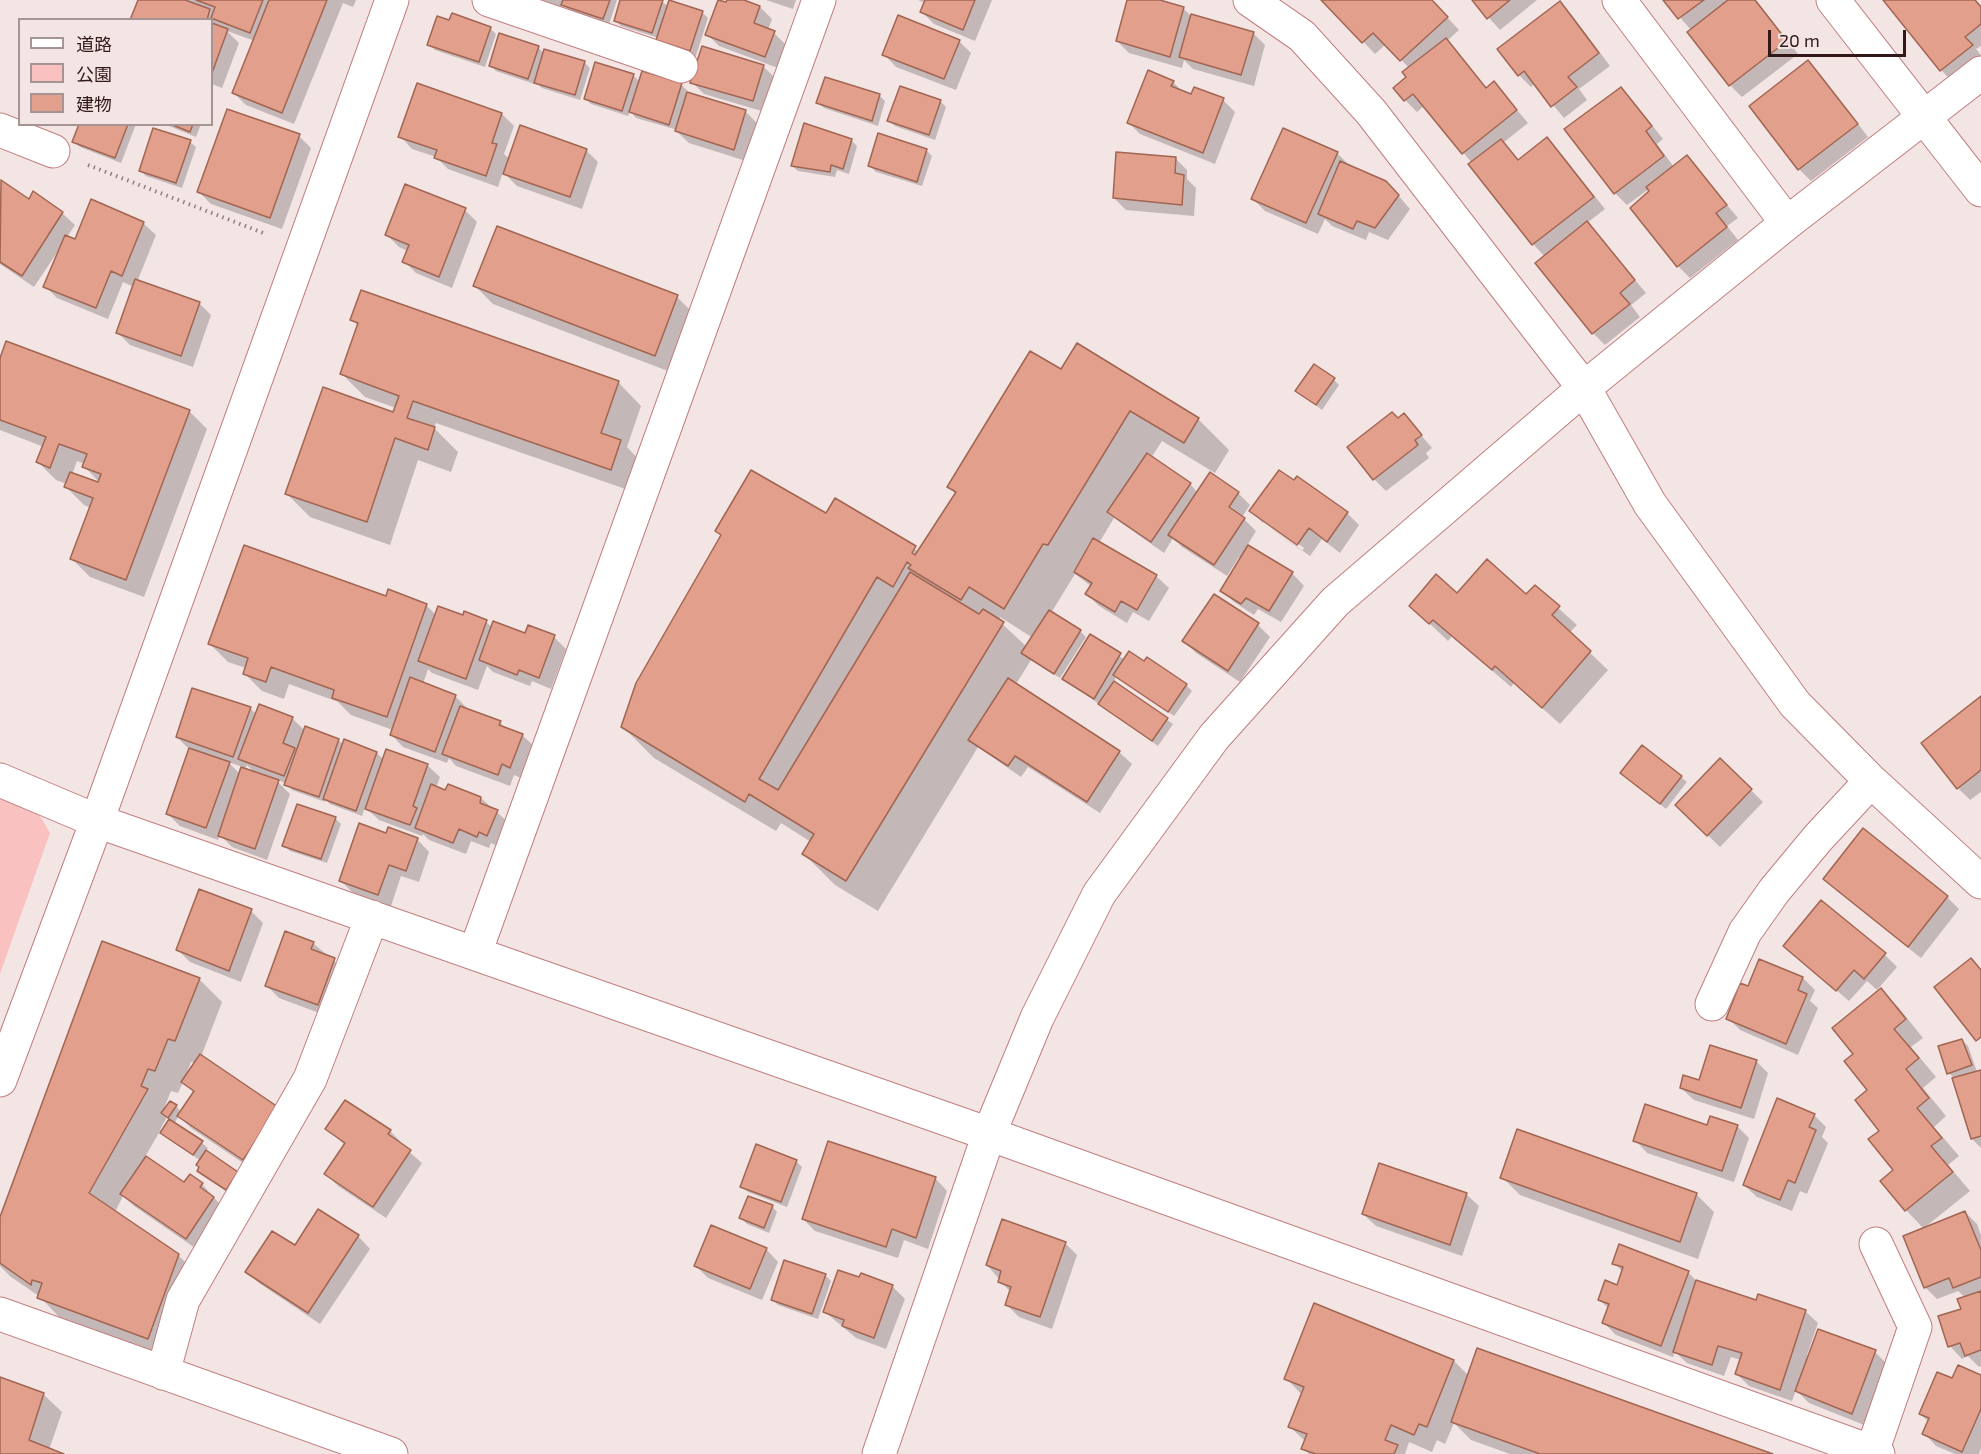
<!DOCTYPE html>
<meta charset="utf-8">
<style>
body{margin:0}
#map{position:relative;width:1981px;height:1454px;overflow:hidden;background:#f4e5e5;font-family:"Exo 2","Noto Sans JP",sans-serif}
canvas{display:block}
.legend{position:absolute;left:18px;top:18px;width:195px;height:108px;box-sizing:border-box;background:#f4e5e5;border:2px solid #a69393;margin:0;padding:8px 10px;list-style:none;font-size:18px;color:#321819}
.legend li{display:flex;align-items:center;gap:12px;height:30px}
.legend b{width:30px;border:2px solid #a69393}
.scale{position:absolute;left:1768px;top:30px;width:138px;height:27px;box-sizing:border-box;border:3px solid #321819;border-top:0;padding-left:8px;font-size:18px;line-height:21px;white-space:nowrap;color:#321819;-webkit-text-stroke:4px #f4e5e5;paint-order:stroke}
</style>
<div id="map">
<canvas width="1981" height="1454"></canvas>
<ul class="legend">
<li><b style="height:8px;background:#fff"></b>道路</li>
<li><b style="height:16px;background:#fac1c1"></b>公園</li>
<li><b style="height:16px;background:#e2a08c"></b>建物</li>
</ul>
<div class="scale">20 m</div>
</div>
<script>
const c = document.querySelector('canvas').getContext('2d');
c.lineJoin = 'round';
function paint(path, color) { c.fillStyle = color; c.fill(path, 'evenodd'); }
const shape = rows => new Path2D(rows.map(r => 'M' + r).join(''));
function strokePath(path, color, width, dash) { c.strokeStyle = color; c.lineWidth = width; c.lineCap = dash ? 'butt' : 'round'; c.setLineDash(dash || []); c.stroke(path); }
const green = shape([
 [0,794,36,809,50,833,0,974]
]);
const shadow = shape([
 [139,0,356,0,353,7,343,3,294,124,246,105,234,93,255,41,227,31,239,43,222,88,212,84,212,20,132,20],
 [533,0,617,0,609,24,569,10,562,3,560,8],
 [621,0,660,0,669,7,702,12,708,18,696,56,664,46,658,40,659,38,621,26,615,20],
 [728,0,739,0,760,7,772,19,768,30,774,33,786,45,778,68,719,46,707,34],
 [766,0,796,0,793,9],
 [918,0,992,0,975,41,934,24,922,12,925,3],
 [1129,0,1154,0,1183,8,1191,16,1253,33,1265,45,1254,86,1193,69,1184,60,1182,68,1129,53,1117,41],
 [1323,0,1431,0,1459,30,1447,41,1487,89,1494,83,1528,123,1503,143,1519,161,1546,139,1559,151,1605,209,1587,223,1646,293,1631,305,1640,317,1605,345,1593,333,1545,257,1533,244,1472,163,1424,106,1417,112,1405,100,1409,68,1386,44,1375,54],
 [1473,0,1537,0,1500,30],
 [1665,0,1756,0,1798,54,1742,97,1730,85,1691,30],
 [1885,0,1976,0,1981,6,1981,46,1976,49,1981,55,1981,61,1953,82,1941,70],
 [1560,3,1572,15,1610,66,1579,89,1587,100,1564,118,1535,83,1531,87,1519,75],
 [450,22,490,28,496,34,485,67,435,50,429,44],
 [959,41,971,53,956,90,896,67,884,54],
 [538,47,544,54,584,62,590,68,580,100,542,88,535,81,534,84,496,71,490,65],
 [1808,62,1820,74,1868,137,1811,181,1799,169],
 [763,66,775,78,765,112,704,94,692,82],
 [1148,72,1173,82,1184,93,1223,100,1235,112,1215,164,1140,134,1128,122],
 [633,75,640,82,681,85,687,90,686,93,745,111,757,123,746,161,689,143,674,129,636,118,630,111,628,116,591,104,585,98],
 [826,79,880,96,885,101,878,126,824,108,818,103],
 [901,88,941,102,946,107,935,140,895,126,889,121],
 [1621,88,1633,101,1663,139,1657,144,1674,167,1686,157,1738,218,1727,226,1738,240,1690,278,1678,266,1649,189,1627,205,1615,193],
 [502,114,514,126,504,154,510,159,586,150,598,162,582,209,517,186,503,172,498,187,448,169,436,157,412,149,400,136],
 [80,124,136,124,121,163,80,147,74,141],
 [164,124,201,124,196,137],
 [805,125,852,141,857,146,849,174,837,170,835,177,798,171,792,166],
 [299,136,311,148,282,229,211,204,199,192],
 [190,142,196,147,182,188,146,176,140,170],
 [926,150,932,156,922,186,876,172,870,166],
 [1337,153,1349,165,1349,167,1398,195,1410,209,1388,240,1369,232,1366,240,1332,226,1325,219,1318,234,1265,211,1253,199],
 [1175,158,1187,170,1187,179,1196,188,1194,216,1126,210,1114,198],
 [2,182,30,201,62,213,75,225,67,237,75,241,143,223,156,235,137,282,199,303,211,315,193,367,130,345,118,333,134,287,123,282,108,319,57,298,45,286,59,251,58,251,34,287,0,264],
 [465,210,477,222,452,288,416,273,404,261,408,251,399,247,387,235],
 [497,227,677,297,695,315,673,373,493,304,475,286],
 [352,319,618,382,641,406,627,447,643,464,634,492,436,423,434,428,458,452,451,472,418,460,390,545,310,517,287,494,394,414,396,408,365,397,342,374,358,326],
 [0,362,189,411,207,429,144,597,90,577,72,559,91,508,84,505,66,487,67,484,56,480,38,462,44,447,0,430],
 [77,461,85,464,84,466,99,482,98,484,72,475],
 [1061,371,1198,419,1229,450,1215,473,1162,441,1151,458,1190,484,1198,493,1238,493,1250,505,1242,517,1256,531,1247,546,1292,573,1304,586,1281,622,1258,609,1254,615,1234,602,1222,590,1242,558,1239,557,1227,576,1182,547,1173,538,1164,553,1114,518,1099,543,1156,576,1169,588,1149,621,1133,612,1127,623,1099,606,1087,594,1091,586,1075,574,1051,613,1080,631,1086,637,1060,678,1031,660,1016,684,1119,752,1132,764,1100,813,1028,767,1021,777,978,747,878,911,835,885,804,854,811,842,781,823,776,831,654,758,623,727,826,515,836,500,919,552,956,494,949,487],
 [1000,617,1033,638,1027,647,998,620],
 [1334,380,1339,385,1322,410,1297,391],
 [1404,415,1432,448,1426,453,1429,458,1386,491,1374,479,1398,420],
 [1251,511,1347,513,1359,525,1340,553,1322,539,1310,556,1263,523,1302,551,1304,548,1263,519,1263,523],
 [1535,587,1577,625,1569,633,1608,670,1560,724,1514,683,1511,687,1452,636,1448,641,1411,606,1457,595,1526,596],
 [1215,596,1258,625,1270,637,1240,682,1196,653,1184,641],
 [387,598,426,605,436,615,486,622,493,628,526,635,554,637,566,649,551,689,532,681,530,686,493,672,487,666,478,690,432,673,428,669,423,684,455,696,467,708,467,710,500,722,506,729,522,735,535,747,523,779,514,775,510,786,456,766,449,758,447,763,403,747,391,734,393,730,351,715,338,702,289,684,284,699,262,691,244,673,246,668,228,662,210,644],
 [1090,636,1125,660,1186,685,1192,691,1174,716,1117,676,1113,682,1173,724,1158,746,1064,679],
 [1981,697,1981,792,1970,800,1958,788,1923,744],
 [250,708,256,714,292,718,305,731,338,740,344,745,377,753,384,760,427,765,440,777,436,788,446,792,481,798,509,823,500,847,491,843,489,848,471,841,466,854,429,840,423,834,422,836,379,820,365,807,362,816,330,804,325,799,325,802,292,790,286,783,275,779,290,794,267,860,232,847,220,835,218,840,180,826,168,814,190,750,177,737],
 [228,762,243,767,240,774],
 [247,765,256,774,245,770],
 [1720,760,1763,802,1720,847,1677,805],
 [1681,777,1687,782,1666,809,1628,778],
 [335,818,341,824,327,863,290,851,284,845],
 [1863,830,1947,897,1959,909,1921,958,1837,891,1825,879],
 [387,835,417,839,429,852,419,882,401,876,391,906,353,893,340,880],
 [251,911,263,923,241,982,190,962,178,950],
 [313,943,346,971,330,1017,279,998,267,986],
 [1785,946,1885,955,1897,967,1877,990,1867,981,1849,1001],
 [1803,978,1815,990,1810,1001,1818,1008,1798,1055,1740,1030,1728,1018,1749,988],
 [199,979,222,1002,201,1057,277,1108,255,1171,191,1128,179,1116,174,1124,202,1143,208,1148,205,1151,237,1173,232,1195,199,1170,201,1161,167,1138,160,1131,145,1157,185,1185,202,1184,225,1210,198,1250,134,1206,123,1196,115,1212,178,1255,201,1278,171,1361,62,1320,39,1296,11,1277,0,1266,0,1222],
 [191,1062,196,1063,187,1075,186,1075],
 [183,1082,194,1093,181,1112,176,1106,162,1113,171,1091,178,1093],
 [167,1117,170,1120,163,1131,160,1130],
 [1881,990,1899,1008,1923,1038,1911,1047,1936,1077,1923,1088,1946,1116,1934,1127,1959,1156,1948,1165,1970,1191,1924,1228,1965,1212,1977,1224,1981,1235,1981,1366,1979,1367,1968,1356,1962,1359,1950,1346,1966,1298,1958,1291,1937,1299,1925,1287,1924,1229,1906,1210,1882,1181,1895,1170,1870,1090,1855,1054],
 [1962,1040,1968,1046,1977,1072,1981,1071,1981,1148,1972,1139,1955,1079,1949,1073],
 [1756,1061,1768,1073,1754,1119,1694,1100,1681,1088],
 [1814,1115,1826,1127,1822,1137,1828,1143,1807,1194,1800,1191,1792,1211,1757,1197,1744,1185],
 [1708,1126,1737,1126,1749,1138,1734,1182,1647,1153,1635,1140],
 [327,1129,390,1131,402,1143,401,1145,422,1163,386,1218,338,1186,326,1174,345,1145],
 [796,1161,802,1167,787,1207,748,1192,742,1186],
 [1502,1177,1696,1194,1714,1212,1698,1259,1520,1195],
 [935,1178,947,1191,928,1249,904,1240,898,1258,815,1231,803,1219],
 [1466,1194,1479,1206,1462,1256,1376,1226,1363,1214],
 [772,1206,777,1212,769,1233,747,1224,741,1218],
 [358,1236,370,1249,320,1324,259,1283,247,1271,295,1247],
 [1065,1243,1077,1255,1052,1329,1019,1317,1007,1305,1011,1293,987,1265],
 [766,1249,778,1262,762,1300,708,1278,696,1266],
 [1614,1263,1688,1272,1698,1283,1757,1302,1805,1311,1818,1323,1807,1355,1810,1356,1875,1352,1887,1364,1864,1425,1809,1403,1796,1390,1792,1401,1749,1386,1737,1374,1741,1360,1731,1357,1724,1376,1687,1363,1675,1352,1673,1357,1616,1335,1604,1323,1609,1309,1600,1300,1617,1287,1623,1272],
 [825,1275,831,1281,818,1319,778,1305,772,1299],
 [862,1275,893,1287,905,1299,886,1349,856,1338,825,1312,860,1279],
 [1454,1361,1469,1376,1769,1454,1510,1454,1471,1440,1454,1423,1445,1444,1437,1440,1432,1452,1409,1442,1405,1454,1309,1454,1303,1448,1306,1442,1289,1426,1302,1395,1286,1378],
 [1981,1376,1981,1448,1979,1454,1955,1454,1936,1446,1924,1433,1929,1422,1920,1414,1953,1380],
 [0,1379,44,1395,62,1412,49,1450,60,1454,0,1454]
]);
const building = shape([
 [138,0,185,0,210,9,207,20,130,20,138,0],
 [196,0,263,0,250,33,211,18,215,7,196,0],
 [269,0,327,0,282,113,232,93,269,0],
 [563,0,610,0,603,19,561,5,563,0],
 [620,0,663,0,652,33,614,21,620,0],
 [669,0,703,11,690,51,656,40,669,0],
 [718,0,726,2,727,0,744,0,760,6,754,23,775,31,765,57,705,35,718,0],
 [925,0,975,0,963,30,920,12,925,0],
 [1127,0,1160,0,1184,7,1170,57,1116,41,1127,0],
 [1321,0,1432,0,1448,17,1400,61,1373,33,1362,43,1321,0],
 [1472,0,1510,0,1487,19,1472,0],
 [1663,0,1704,0,1678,19,1663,0],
 [1728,0,1755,0,1787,41,1729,86,1687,32,1728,0],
 [1883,0,1975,0,1981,7,1981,24,1965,37,1973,45,1940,71,1883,0],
 [1560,1,1599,53,1568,77,1577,87,1551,107,1524,71,1518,76,1497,49,1560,1],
 [452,13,491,27,479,62,427,45,437,16,449,20,452,13],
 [1191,14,1254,32,1241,75,1179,57,1191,14],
 [898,15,960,40,944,79,882,55,898,15],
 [212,23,228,29,212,73,212,23],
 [499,33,539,46,528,79,489,66,499,33],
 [1446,38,1486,88,1494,81,1517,110,1462,154,1413,94,1404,101,1393,88,1406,77,1402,72,1446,38],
 [702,46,764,65,753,101,690,83,702,46],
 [544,49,585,61,575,95,534,83,544,49],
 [1808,60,1858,124,1798,170,1749,106,1808,60],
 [595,62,634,74,622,111,584,99,595,62],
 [1148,70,1174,81,1171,86,1191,94,1194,87,1224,98,1203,153,1127,123,1148,70],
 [642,71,682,83,669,125,629,112,642,71],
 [825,77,880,94,872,121,816,103,825,77],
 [417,83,502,113,492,143,497,144,486,176,434,158,437,150,398,137,417,83],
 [900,86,941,100,929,135,887,121,900,86],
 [1621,87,1652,126,1646,131,1664,156,1614,194,1564,129,1621,87],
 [687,92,746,110,734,150,675,131,687,92],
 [227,109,300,134,270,218,197,192,227,109],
 [804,123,852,139,843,169,831,165,830,172,791,166,804,123],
 [79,124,128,124,115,158,72,142,79,124],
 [170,124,193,124,190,132,170,124],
 [520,125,587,149,570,197,503,174,520,125],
 [153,128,191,140,176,183,139,171,153,128],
 [1283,128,1338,152,1306,223,1251,199,1283,128],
 [878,133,927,149,917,182,868,166,878,133],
 [1547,137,1594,197,1532,245,1468,164,1501,139,1518,160,1547,137],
 [1116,152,1176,157,1175,173,1184,175,1182,205,1113,198,1116,152],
 [1687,155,1727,205,1716,213,1727,227,1677,267,1630,208,1649,191,1646,187,1687,155],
 [1340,161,1386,181,1399,195,1375,228,1357,221,1353,229,1318,214,1340,161],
 [1,180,29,199,33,191,63,212,22,276,0,262,1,180],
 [405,184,466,208,439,277,402,262,409,245,385,235,405,184],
 [91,199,144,222,122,276,111,271,96,308,43,287,65,235,75,239,91,199],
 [1587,221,1635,280,1620,293,1630,304,1592,334,1535,263,1587,221],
 [497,226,678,295,655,356,473,286,497,226],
 [135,279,200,302,181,356,116,333,135,279],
 [361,290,619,381,601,433,621,440,611,470,413,401,407,418,435,427,428,450,395,438,367,522,285,494,323,387,393,412,399,396,340,374,358,323,350,320,361,290],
 [6,341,190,410,126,580,70,559,93,498,64,487,70,472,98,482,101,474,82,467,87,454,59,444,50,468,36,462,46,437,0,420,0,358,6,341],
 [1077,343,1199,418,1184,443,1130,411,1048,545,1043,544,1004,609,969,587,961,600,908,568,911,565,907,562,893,587,877,577,759,779,778,790,910,572,979,614,983,609,1004,622,846,881,802,854,814,834,749,794,745,802,621,727,636,683,721,535,715,531,751,470,826,513,835,498,916,546,912,553,915,555,956,492,947,487,1030,351,1061,369,1077,343],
 [1314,364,1335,378,1316,405,1295,391,1314,364],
 [1392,412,1398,418,1404,413,1422,435,1415,440,1418,445,1373,480,1347,447,1392,412],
 [1147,453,1191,483,1151,542,1107,512,1147,453],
 [1279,470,1294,480,1297,476,1348,512,1327,542,1309,528,1297,545,1249,511,1279,470],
 [1210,472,1239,492,1229,507,1245,518,1214,565,1168,535,1210,472],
 [1093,538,1157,575,1137,610,1121,601,1115,612,1085,594,1092,583,1074,572,1093,538],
 [244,545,386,596,388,589,427,604,387,717,332,698,334,690,271,667,266,682,243,674,248,658,208,644,244,545],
 [1248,545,1293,572,1269,611,1246,598,1241,604,1220,591,1248,545],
 [1487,559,1526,594,1535,585,1560,606,1552,615,1591,651,1542,708,1495,666,1492,670,1433,620,1429,624,1409,606,1436,574,1457,593,1487,559],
 [1214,594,1259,623,1228,671,1182,641,1214,594],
 [438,606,463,615,464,611,487,620,466,679,418,661,438,606],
 [1049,610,1081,630,1054,674,1021,653,1049,610],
 [493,621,525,633,528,625,555,635,539,678,519,670,517,675,479,660,493,621],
 [1090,634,1121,653,1094,699,1062,679,1090,634],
 [1129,651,1144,661,1147,657,1187,684,1168,712,1113,675,1129,651],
 [410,677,456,695,435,752,390,735,410,677],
 [1008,678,1120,751,1087,802,1015,756,1008,766,968,740,1008,678],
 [1114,681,1168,718,1152,741,1098,704,1114,681],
 [192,688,251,707,233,757,176,737,192,688],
 [1981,696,1981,770,1957,789,1921,743,1981,696],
 [259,704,293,717,283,743,295,748,284,776,238,759,259,704],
 [460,706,501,721,499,725,523,734,510,768,502,764,498,775,442,754,460,706],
 [305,726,339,739,319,797,284,785,305,726],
 [344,739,377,752,356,811,323,799,344,739],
 [1642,745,1682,776,1660,804,1620,773,1642,745],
 [189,748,230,762,206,828,166,814,189,748],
 [386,749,428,764,413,806,417,808,410,825,365,809,386,749],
 [1720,758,1752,789,1707,836,1675,805,1720,758],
 [241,767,279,780,255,849,218,836,241,767],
 [431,784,445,790,448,784,481,797,480,803,498,810,487,836,479,832,477,837,459,829,453,843,415,828,431,784],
 [297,804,336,817,321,859,282,846,297,804],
 [359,823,386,833,388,827,418,838,406,871,389,865,378,895,339,881,359,823],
 [1863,828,1948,896,1908,947,1823,879,1863,828],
 [199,889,252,909,229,971,176,950,199,889],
 [1821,900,1886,953,1864,979,1854,970,1836,991,1783,946,1821,900],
 [285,931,314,942,311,949,335,958,318,1005,265,986,285,931],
 [102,941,200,978,175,1041,168,1039,155,1071,148,1069,141,1086,148,1089,89,1193,179,1254,148,1339,37,1298,42,1283,32,1280,31,1285,0,1263,0,1217,102,941],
 [1971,958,1981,970,1981,1037,1976,1041,1934,987,1971,958],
 [1759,959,1803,977,1798,990,1807,994,1786,1044,1726,1019,1740,983,1748,986,1759,959],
 [1881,988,1906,1019,1894,1029,1919,1058,1906,1069,1929,1098,1917,1108,1942,1138,1931,1146,1953,1172,1905,1211,1880,1181,1893,1170,1868,1139,1879,1131,1855,1100,1867,1090,1844,1061,1853,1054,1832,1028,1881,988],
 [1962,1039,1972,1065,1947,1074,1938,1046,1962,1039],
 [1710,1045,1757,1060,1741,1108,1680,1088,1683,1075,1699,1080,1710,1045],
 [200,1054,278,1107,243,1160,177,1116,194,1091,181,1082,200,1054],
 [1981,1070,1981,1136,1971,1139,1952,1078,1981,1070],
 [1777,1098,1815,1114,1809,1127,1816,1130,1795,1183,1788,1180,1780,1200,1743,1185,1777,1098],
 [345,1100,391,1130,388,1134,411,1150,373,1207,324,1174,345,1143,325,1129,345,1100],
 [170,1101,177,1105,168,1118,161,1113,170,1101],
 [1645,1104,1707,1125,1710,1116,1738,1125,1722,1171,1633,1141,1645,1104],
 [169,1119,203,1141,193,1155,160,1133,169,1119],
 [1517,1129,1697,1193,1680,1242,1500,1178,1517,1129],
 [828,1141,936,1177,916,1238,892,1229,886,1247,802,1219,828,1141],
 [756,1144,797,1160,781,1202,740,1187,756,1144],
 [206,1150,238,1172,226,1190,197,1171,199,1167,196,1165,206,1150],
 [146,1156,184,1182,190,1174,203,1183,200,1187,214,1197,186,1239,120,1194,146,1156],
 [1379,1163,1467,1193,1450,1245,1362,1214,1379,1163],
 [748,1196,773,1205,764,1228,739,1218,748,1196],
 [318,1209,359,1235,308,1313,245,1272,272,1231,295,1245,318,1209],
 [1965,1211,1981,1250,1981,1277,1953,1288,1949,1278,1924,1288,1903,1236,1965,1211],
 [1002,1219,1066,1242,1040,1317,1005,1305,1011,1287,998,1282,1001,1271,986,1265,1002,1219],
 [711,1225,767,1248,750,1289,694,1266,711,1225],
 [1619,1244,1689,1271,1661,1346,1602,1323,1609,1304,1598,1300,1605,1280,1617,1285,1623,1267,1612,1264,1619,1244],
 [784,1260,826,1274,812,1314,771,1300,784,1260],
 [838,1270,859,1277,861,1273,893,1285,874,1338,842,1326,844,1320,823,1312,838,1270],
 [1696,1280,1756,1300,1758,1294,1806,1310,1780,1390,1735,1374,1742,1353,1718,1346,1712,1365,1673,1352,1696,1280],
 [1981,1291,1981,1350,1965,1356,1960,1343,1948,1347,1938,1316,1961,1309,1957,1299,1981,1291],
 [1314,1303,1454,1360,1427,1427,1419,1424,1414,1435,1391,1425,1385,1440,1398,1445,1394,1454,1316,1454,1301,1449,1307,1434,1288,1427,1304,1387,1284,1379,1314,1303],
 [1818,1329,1876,1350,1852,1414,1795,1391,1818,1329],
 [1477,1348,1773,1454,1540,1454,1451,1422,1477,1348],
 [1958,1365,1981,1375,1981,1409,1962,1452,1922,1434,1929,1418,1919,1414,1937,1372,1952,1378,1958,1365],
 [0,1377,44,1393,29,1440,64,1454,0,1454,0,1377]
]);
const path = shape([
 [88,165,266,234]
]);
const minor = shape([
 [489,0,681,66],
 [1250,0,1302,36,1371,112,1584,388,1650,504,1795,704,1871,781,1981,882],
 [1619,0,1787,223],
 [1833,0,1981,190],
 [0,130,53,151],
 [0,780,97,821,989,1134,1878,1454],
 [475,953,819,0],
 [1712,1004,1745,932,1774,891,1818,838,1871,781],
 [0,1080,97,821,392,0],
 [0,1314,391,1454],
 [163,1373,183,1300,310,1079,372,917],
 [1872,1452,1915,1327,1876,1244],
 [879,1454,989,1134,1037,1018,1099,894,1214,737,1335,602,1584,388,1787,223,1981,73]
]);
paint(green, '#fac1c1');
paint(shadow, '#0003');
paint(building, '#e2a08c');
strokePath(building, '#a16552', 1.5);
strokePath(minor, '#c17e7f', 35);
strokePath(path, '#937f7f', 4, [1.5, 4.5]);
strokePath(minor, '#fff', 33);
</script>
